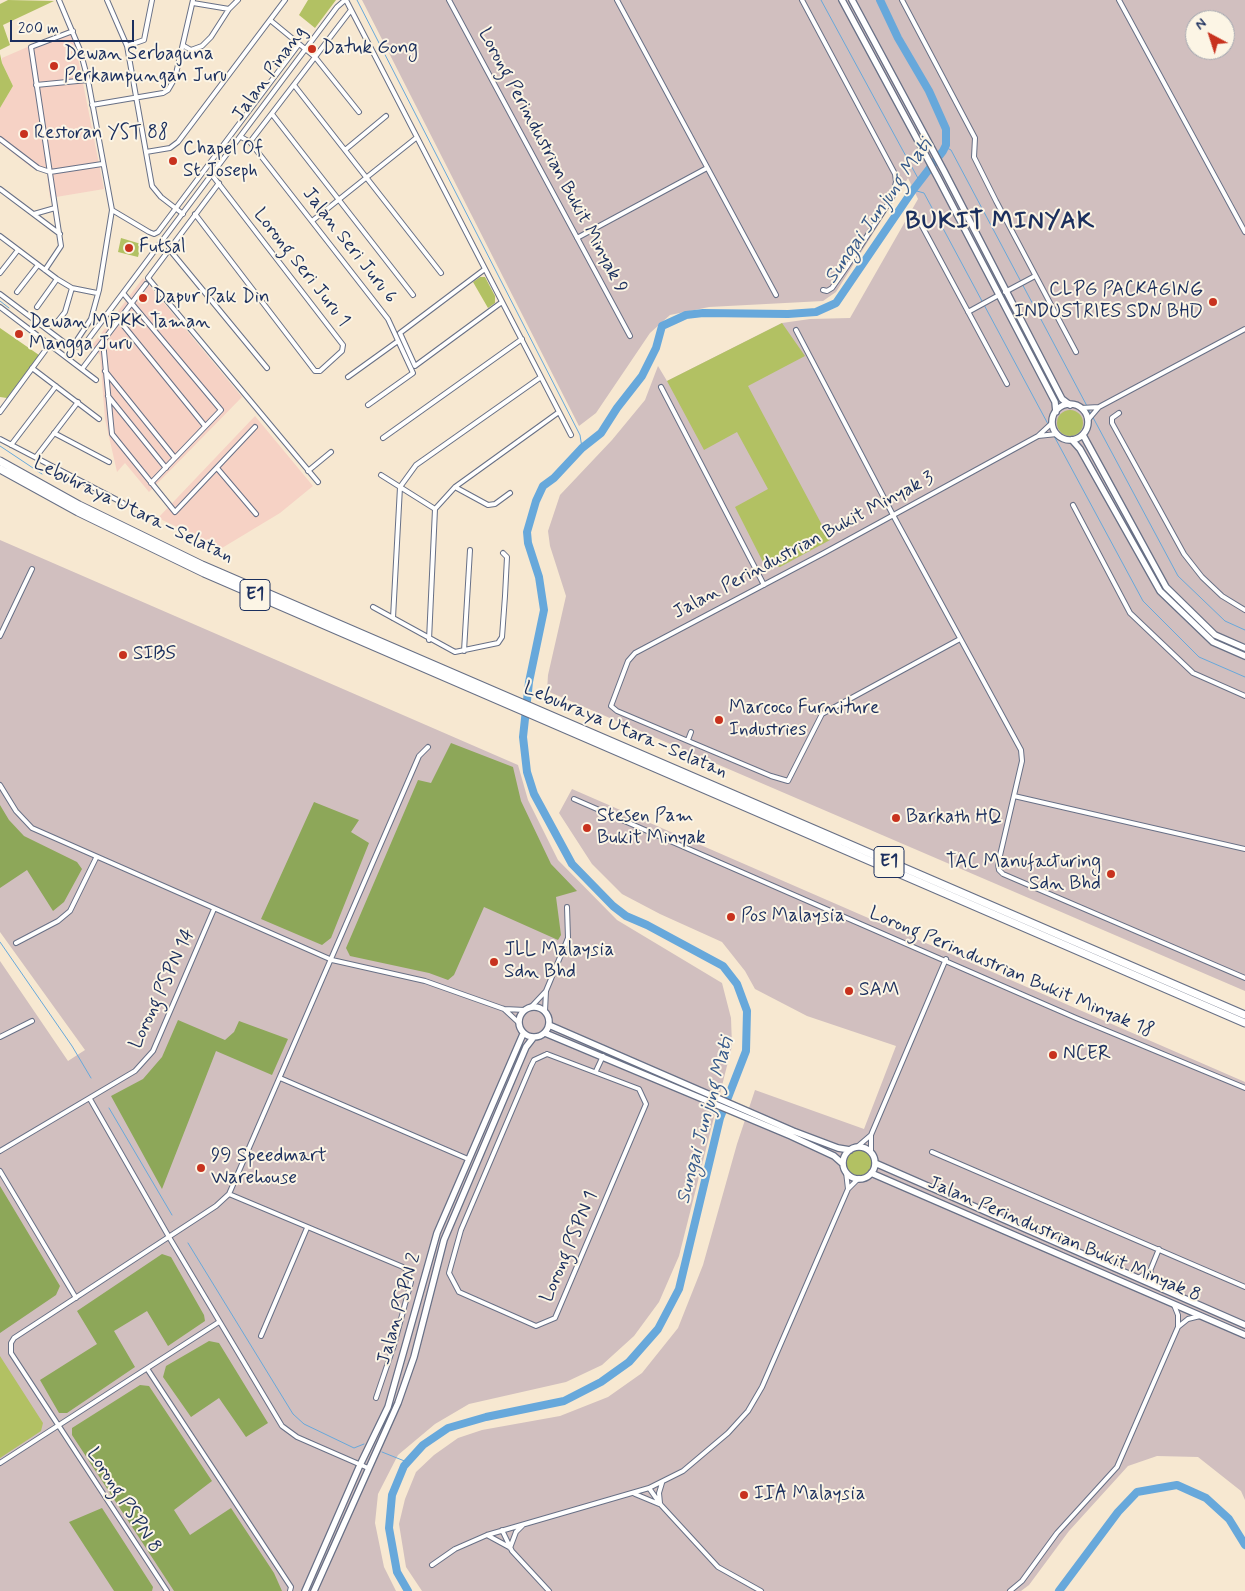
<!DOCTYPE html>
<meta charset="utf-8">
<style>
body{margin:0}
#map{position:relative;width:1245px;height:1591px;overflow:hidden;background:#f7e8d1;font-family:Mynerve,sans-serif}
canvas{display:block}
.north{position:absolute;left:1185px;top:10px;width:50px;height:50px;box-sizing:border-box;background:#fcf5e5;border:1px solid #a2a6af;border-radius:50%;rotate:320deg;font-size:14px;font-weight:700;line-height:20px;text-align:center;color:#1b2f5e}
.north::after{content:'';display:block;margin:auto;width:18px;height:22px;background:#c8321e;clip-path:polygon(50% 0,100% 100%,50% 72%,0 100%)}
.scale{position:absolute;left:10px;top:20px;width:124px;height:22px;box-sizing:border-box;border:2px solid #1b2f5e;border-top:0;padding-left:6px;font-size:15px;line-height:18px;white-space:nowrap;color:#1b2f5e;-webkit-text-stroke:4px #fcf5e5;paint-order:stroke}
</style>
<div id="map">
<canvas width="1245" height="1591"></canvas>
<div class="north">N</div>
<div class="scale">200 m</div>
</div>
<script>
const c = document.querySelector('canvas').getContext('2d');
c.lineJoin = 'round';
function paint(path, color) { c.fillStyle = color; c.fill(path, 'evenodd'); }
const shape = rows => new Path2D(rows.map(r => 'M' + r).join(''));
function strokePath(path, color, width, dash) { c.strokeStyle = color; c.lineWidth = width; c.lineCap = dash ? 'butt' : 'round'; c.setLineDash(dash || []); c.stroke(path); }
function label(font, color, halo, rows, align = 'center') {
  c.font = font + ' Mynerve,sans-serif'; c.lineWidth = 4; c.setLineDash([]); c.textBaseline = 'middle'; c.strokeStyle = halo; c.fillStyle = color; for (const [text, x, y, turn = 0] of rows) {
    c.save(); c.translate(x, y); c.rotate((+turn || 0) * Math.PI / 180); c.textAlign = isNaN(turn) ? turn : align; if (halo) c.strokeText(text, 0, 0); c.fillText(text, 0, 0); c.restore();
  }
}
const built = shape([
 [69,29,76,48,104,189,50,198,47,173,31,167,0,143,0,108,13,86,2,63,2,58],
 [143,278,242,397,149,492,125,463,117,472,105,419,100,355,91,347],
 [255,416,313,486,280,513,222,548,158,518]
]);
const industrial = shape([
 [362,0,1245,0,1245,991,547,691,548,675,566,596,550,546,548,531,560,495,612,440,645,400,658,366,667,381,782,323,810,319,850,318,918,199,908,178,836,292,823,301,709,307,670,315,650,333,596,413,579,426],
 [1195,20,1225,20,1225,50,1195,50],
 [0,540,518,765,528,800,558,860,617,920,722,983,731,1018,732,1046,679,1256,659,1302,634,1336,602,1365,566,1382,469,1404,435,1424,398,1455,378,1494,375,1523,384,1567,396,1591,0,1591,0,961,68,1061,85,1050,0,932],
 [572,789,1245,1082,1245,1500,1241,1491,1198,1457,1157,1456,1128,1466,1069,1531,1029,1585,1021,1591,422,1591,406,1567,399,1524,405,1499,416,1472,434,1455,458,1438,482,1430,560,1416,608,1397,642,1373,678,1328,703,1265,737,1144,755,1090,864,1129,896,1046,807,1016,755,989,745,971,722,942,660,914,622,894,592,864,559,813]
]);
const green = shape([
 [8,0,54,1,3,25,10,45,0,50,0,4],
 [308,0,336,0,315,28,299,15],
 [0,54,2,63,13,86,0,108],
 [121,238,141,244,138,257,118,252],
 [480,277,485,277,495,296,495,303,488,308,473,282],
 [782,323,805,356,748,386,830,540,780,567,764,564,735,507,768,489,737,432,704,450,667,381],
 [0,328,39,355,7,398,0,397],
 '1057 423a13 13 0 1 1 26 0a13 13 0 1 1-26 0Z',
 '845 1163a14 14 0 1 1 28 0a14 14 0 1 1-28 0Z',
 [0,1356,43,1423,41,1431,0,1458]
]);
const forest = shape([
 [451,743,513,767,521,801,551,864,577,891,556,897,561,935,558,940,484,907,454,975,448,980,429,973,350,956,346,948,418,780,431,783],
 [314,802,359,820,351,832,369,843,331,938,322,945,261,919],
 [0,805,9,820,24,836,77,862,82,869,64,902,53,911,27,870,0,888],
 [178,1020,225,1040,234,1032,239,1021,288,1039,272,1075,216,1051,162,1189,111,1096,143,1079,162,1057],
 [0,1186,60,1286,56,1295,0,1333],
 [162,1254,171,1257,204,1315,205,1321,168,1346,147,1311,114,1331,135,1367,67,1413,59,1413,40,1380,97,1344,77,1311],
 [209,1341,219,1343,268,1423,246,1437,219,1398,191,1417,163,1377,166,1366],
 [140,1385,149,1386,212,1481,174,1510,190,1535,231,1508,274,1573,282,1591,174,1591,72,1435,72,1428],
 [102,1508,153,1587,152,1591,114,1591,69,1522]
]);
const stream = shape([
 [357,0,580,435,582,448],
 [821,0,920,182],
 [945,147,951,150,1087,406],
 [913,190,924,193,1048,424],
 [0,301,9,308],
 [1089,410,1178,576,1225,621,1245,630],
 [1054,436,1143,601,1199,657,1245,677],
 [0,446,42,474],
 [0,942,72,1046,91,1078],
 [109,1108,172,1215],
 [188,1243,293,1414,304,1424,354,1448,364,1444],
 [382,1452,407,1462]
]);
const river = shape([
 [408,1591,397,1572,389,1528,392,1495,404,1466,423,1445,448,1428,486,1417,564,1401,601,1382,629,1362,658,1329,679,1289,720,1118,746,1051,747,1011,737,984,723,966,647,925,626,916,613,906,572,864,534,794,527,772,523,737,529,682,544,610,539,577,528,543,527,532,536,501,543,486,554,478,582,448,601,433,617,408,642,376,656,348,662,326,686,315,703,313,788,314,816,312,836,303,913,190,943,151,946,145,946,129,929,91,898,38,880,0],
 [1059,1591,1118,1512,1137,1492,1177,1485,1206,1498,1229,1519,1245,1545]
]);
const street = shape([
 [59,0,80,50,88,80,112,210,99,290,91,319,73,346],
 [107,0,127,46,152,186,161,197,183,214],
 [346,0,571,435],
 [449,0,630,336],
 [617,0,776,295],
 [802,0,895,174,896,182,892,198,848,265,832,288,827,291,823,290],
 [902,0,975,138,974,157,996,201,1076,352],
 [1119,0,1245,232],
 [193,3,229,9,238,0],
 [270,20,315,57,359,112],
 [127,46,144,40,152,0],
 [184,46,191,50,202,46,211,37,229,9],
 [36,85,88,80],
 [294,85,441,273],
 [92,105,163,93,168,90,175,78,193,0],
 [272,114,413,295],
 [241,137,250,142,388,319,413,373,368,405],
 [0,139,38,168,50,172,102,164],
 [250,142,351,10],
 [345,150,386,116],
 [146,152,170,148,178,142,285,0],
 [219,183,148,278,318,482],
 [0,189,60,234],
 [112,210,149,232,154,234,158,232,299,44],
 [34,214,55,208],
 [195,214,315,371,320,371,342,351,343,345,212,175],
 [312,221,416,138],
 [922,226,1007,384],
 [0,236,57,279,72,288,97,293],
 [577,238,707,168],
 [169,249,267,368],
 [485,269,400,333,415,366,502,302],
 [45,270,61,246,31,47,73,31],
 [0,273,18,250],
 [17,292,38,265],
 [1005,292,1035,276],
 [123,293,221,410,151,483],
 [0,294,65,343,76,347,84,345,337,7,345,0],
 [0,307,96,380],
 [37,307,57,279],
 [968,312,999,295],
 [119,320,205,426],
 [57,322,65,312,72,288],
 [796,330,893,515,1021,750,1022,761,998,864,999,870,1003,874,1245,978],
 [103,341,112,434,175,512,255,427],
 [32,368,99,419],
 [82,369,146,284],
 [105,371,175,458],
 [348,377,398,341],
 [661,387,764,585],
 [108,396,166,468],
 [1081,408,1099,407],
 [0,412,50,344],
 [1119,413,1112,418,1112,423,1184,554,1202,577,1222,596,1245,610],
 [1088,420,1099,407,1245,329],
 [54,433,109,462],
 [1038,436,1057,434],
 [383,438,522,339],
 [0,439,123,503],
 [11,445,56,386],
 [36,457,78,402],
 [217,468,256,514],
 [308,471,331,452],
 [381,475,435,509],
 [455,487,488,505,495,504,510,493],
 [1073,505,1130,613,1193,673,1245,696],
 [373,607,455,652,498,643,502,637,505,596,507,557,503,553],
 [393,618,400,487,416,465,541,377],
 [0,636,32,569],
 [960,639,822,714,788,781,771,776,617,711,611,706,628,661,635,653,824,553,1038,436,1052,423],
 [429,640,435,509,455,487,559,412],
 [464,651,470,550],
 [688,740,691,732],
 [0,785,16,811,32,828,332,960,425,981,504,1009,525,1010],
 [1014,796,1245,849],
 [574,799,1076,1018,1245,1088],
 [16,943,58,921,70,911,96,858],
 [531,1007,546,991],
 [504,1009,518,1022],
 [545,1011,546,991,568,938,567,907],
 [0,1037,32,1021],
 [547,1054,639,1089,646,1104,555,1318,536,1326,459,1292,449,1273,461,1230,531,1066,534,1060,547,1054],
 [596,1071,603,1056],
 [280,1078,468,1159],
 [90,1099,169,1237,282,1426,297,1437,368,1468],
 [857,1147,871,1135],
 [0,1151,135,1071,153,1051,214,909],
 [932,1152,1245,1287],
 [871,1153,871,1135,946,959],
 [0,1171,76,1298],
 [846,1172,848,1189],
 [229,1194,403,1267,408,1271,411,1282,394,1345,376,1398],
 [1150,1271,1156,1285],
 [1138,1278,1150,1271,1159,1249],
 [1178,1327,1188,1319,1200,1316],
 [261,1336,307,1228],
 [148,1370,291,1587,290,1591],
 [0,1463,219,1322],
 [649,1488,661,1505,718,1567,761,1591],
 [635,1494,659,1504],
 [660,1503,659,1493,662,1483],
 [502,1530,512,1551,549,1591],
 [487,1535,509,1547],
 [510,1548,516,1532,523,1525],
 [432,1565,455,1549,487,1535,649,1488,683,1471,728,1433,748,1411,762,1387,848,1189,859,1178],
 [167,1591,11,1353,11,1343,14,1338,216,1206,229,1194,419,756,428,747],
 [1010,1591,1022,1581,1057,1533,1117,1467,1178,1327,1178,1315,1174,1305]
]);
const secondary = shape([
 [842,0,938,178,1055,402,1056,412],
 [852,0,944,171,1062,399,1070,405],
 '1052 422a18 18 0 1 1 36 0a18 18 0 1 1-36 0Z',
 [1083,435,1166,587,1215,635,1245,648],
 [1072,440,1080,449,1160,591,1213,642,1245,656],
 '519 1022a15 15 0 1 1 30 0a15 15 0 1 1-30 0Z',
 [549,1025,793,1131,838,1148,850,1150],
 [545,1033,791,1136,834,1156,843,1164],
 '843 1163a16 16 0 1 1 32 0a16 16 0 1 1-32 0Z',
 [875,1163,1245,1325],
 [871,1173,1245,1335],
 [305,1591,360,1465,388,1407,437,1233,523,1034],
 [314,1591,398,1403,414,1357,444,1240,526,1047,533,1038]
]);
const highway = shape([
 [0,461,79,505,202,565,1245,1015],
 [0,469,78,512,204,573,1245,1023]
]);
const markers = [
 [312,49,5,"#c8321e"],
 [54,66,5,"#c8321e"],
 [24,134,5,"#c8321e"],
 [173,161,5,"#c8321e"],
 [129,248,5,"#c8321e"],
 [143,298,5,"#c8321e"],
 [1213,302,5,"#c8321e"],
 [19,334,5,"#c8321e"],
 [123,655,5,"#c8321e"],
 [719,720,5,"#c8321e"],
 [896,818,5,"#c8321e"],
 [587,828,5,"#c8321e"],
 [1111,874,5,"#c8321e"],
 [731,917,5,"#c8321e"],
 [494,962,5,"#c8321e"],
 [849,991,5,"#c8321e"],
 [1053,1055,5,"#c8321e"],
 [201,1168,5,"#c8321e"],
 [744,1495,5,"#c8321e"]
];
const shields = [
 [255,595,30],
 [889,862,30]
];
const shieldNames = [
 ["E1",255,595],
 ["E1",889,862]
];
const poiNames = [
 ["Datuk Gong",322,49],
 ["Dewan Serbaguna",64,55],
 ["Perkampungan Juru",64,77],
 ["Restoran YST 88",34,134],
 ["Chapel Of",183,150],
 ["St Joseph",183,172],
 ["Futsal",139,248],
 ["CLPG PACKAGING",1203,291,"right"],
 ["INDUSTRIES SDN BHD",1203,313,"right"],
 ["Dapur Pak Din",153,298],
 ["Dewan MPKK Taman",29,323],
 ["Mangga Juru",29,345],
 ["SIBS",133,655],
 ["Marcoco Furniture",729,709],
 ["Industries",729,731],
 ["Stesen Pam",597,817],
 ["Bukit Minyak",597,839],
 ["Barkath HQ",906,818],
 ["TAC Manufacturing",1101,863,"right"],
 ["Sdn Bhd",1101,885,"right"],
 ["Pos Malaysia",741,917],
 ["JLL Malaysia",504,951],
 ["Sdn Bhd",504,973],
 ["SAM",859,991],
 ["NCER",1063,1055],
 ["99 Speedmart",211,1157],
 ["Warehouse",211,1179],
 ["IIA Malaysia",754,1495]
];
const streetNames = [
 ["Jalan Pinang",270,74,-54],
 ["Lorong Perindustrian Bukit Minyak 9",552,161,62],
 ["Jalan Seri Juru 6",349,246,52],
 ["Lorong Seri Juru 1",301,268,52],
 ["Lebuhraya Utara–Selatan",133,511,26],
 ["Jalan Perindustrian Bukit Minyak 3",804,546,-28],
 ["Lebuhraya Utara–Selatan",625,731,23],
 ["Lorong Perindustrian Bukit Minyak 18",1011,973,23],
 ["Lorong PSPN 14",163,989,-65],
 ["Jalan Perindustrian Bukit Minyak 8",1064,1240,23],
 ["Lorong PSPN 1",570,1247,-67],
 ["Jalan PSPN 2",400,1309,-74],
 ["Lorong PSPN 8",123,1501,57]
];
const waterNames = [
 ["Sungai Junjung Mati",879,212,-55],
 ["Sungai Junjung Mati",706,1121,-75]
];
const districtNames = [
 ["BUKIT MINYAK",1000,223]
];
paint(built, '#f6d2c5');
paint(industrial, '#d1bfbf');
paint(green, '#b2c163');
paint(forest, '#8da759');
strokePath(stream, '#67a8db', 1);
strokePath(river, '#67a8db', 8);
strokePath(street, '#687086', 6);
strokePath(secondary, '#687086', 8);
strokePath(highway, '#687086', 9);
strokePath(street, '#fff', 4);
strokePath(secondary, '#fff', 5.5);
strokePath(highway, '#fff', 7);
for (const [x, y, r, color] of markers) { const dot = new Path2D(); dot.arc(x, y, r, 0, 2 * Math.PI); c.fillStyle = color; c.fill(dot); strokePath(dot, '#fcf5e5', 2); }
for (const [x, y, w] of shields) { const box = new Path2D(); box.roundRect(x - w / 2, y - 15.5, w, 31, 4); c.fillStyle = '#fcf5e5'; c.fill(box); strokePath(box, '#1b2f5e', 1); }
label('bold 18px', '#1b2f5e', null, shieldNames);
label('19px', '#1b2f5e', '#fcf5e5', poiNames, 'left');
label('19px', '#1b2f5e', '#fcf5e5', streetNames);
label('italic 20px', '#36598a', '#fcf5e5', waterNames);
c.letterSpacing = '1px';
label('bold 24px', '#1b2f5e', '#fcf5e5', districtNames);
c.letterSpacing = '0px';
</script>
